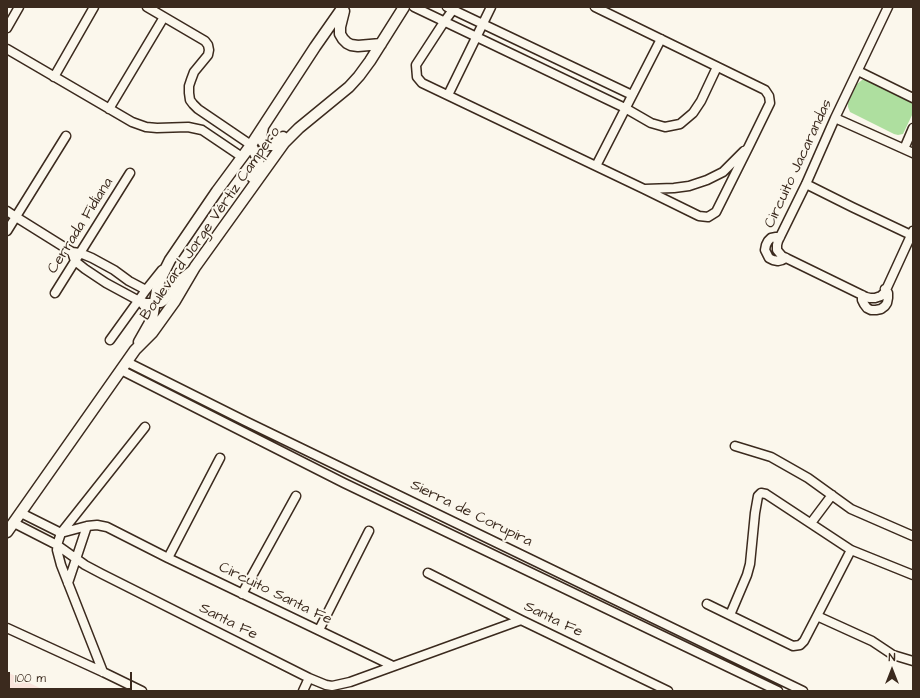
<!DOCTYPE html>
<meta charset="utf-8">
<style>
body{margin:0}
#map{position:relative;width:920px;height:698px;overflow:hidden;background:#fbf7ec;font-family:"Architects Daughter",sans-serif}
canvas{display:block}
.frame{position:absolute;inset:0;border:8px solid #3b2a1e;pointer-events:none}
.north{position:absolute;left:872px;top:650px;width:40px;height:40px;-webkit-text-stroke:3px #fbf7ec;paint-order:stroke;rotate:0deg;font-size:11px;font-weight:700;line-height:16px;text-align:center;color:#3b2a1e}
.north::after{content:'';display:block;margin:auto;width:14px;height:18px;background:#3b2a1e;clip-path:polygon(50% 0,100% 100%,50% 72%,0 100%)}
.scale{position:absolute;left:8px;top:672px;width:124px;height:18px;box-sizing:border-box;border:2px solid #3b2a1e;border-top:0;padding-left:5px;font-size:12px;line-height:14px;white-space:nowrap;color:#3b2a1e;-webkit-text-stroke:3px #fbf7ec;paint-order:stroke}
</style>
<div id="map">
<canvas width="920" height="698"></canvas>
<div class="frame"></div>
<div class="north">N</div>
<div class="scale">100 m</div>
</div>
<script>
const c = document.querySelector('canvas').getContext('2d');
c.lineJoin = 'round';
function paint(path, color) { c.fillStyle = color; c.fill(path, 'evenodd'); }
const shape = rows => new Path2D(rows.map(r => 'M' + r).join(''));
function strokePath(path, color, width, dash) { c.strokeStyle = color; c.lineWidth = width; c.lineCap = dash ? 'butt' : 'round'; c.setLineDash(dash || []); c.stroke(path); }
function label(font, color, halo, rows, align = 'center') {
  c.font = font + ' "Architects Daughter",sans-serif'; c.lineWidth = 4; c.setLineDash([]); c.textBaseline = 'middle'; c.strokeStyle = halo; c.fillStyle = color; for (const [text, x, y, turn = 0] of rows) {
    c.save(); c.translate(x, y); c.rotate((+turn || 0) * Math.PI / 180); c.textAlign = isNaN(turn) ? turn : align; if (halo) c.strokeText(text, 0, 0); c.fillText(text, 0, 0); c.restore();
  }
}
const built = shape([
 [7,672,46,691,7,691]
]);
const green = shape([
 [862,80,866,80,868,81,913,103,913,113,903,134,898,135,894,134,850,112,848,107,848,103,857,84]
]);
const minor = shape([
 [147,7,205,41,208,45,209,50,208,55,194,72,191,80,189,86,189,93,190,100,193,104,198,109,251,145],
 [414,7,625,108,651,123,665,127,680,124,693,113,701,101,717,67],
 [447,7,632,95],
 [455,7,444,22,416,65,417,77,422,83,644,189,699,216,708,217,716,212,749,146,770,103,769,96,765,90,595,7],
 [888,7,835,118,806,184,778,241,777,245,777,250,782,256,866,297,870,298,875,298,881,296,885,292,913,231],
 [7,28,19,7],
 [7,49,132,122,146,127,157,128,188,127,202,130,242,157],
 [858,71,913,98],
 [54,77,94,7],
 [448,95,491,7],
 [109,109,164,17],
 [835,118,913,153],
 [904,149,913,128],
 [596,166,661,39],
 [806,184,852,207,911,235],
 [645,189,674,188,689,186,707,180,723,172,744,151],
 [7,211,16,217,72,252,80,253,92,258,114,270,129,281,146,290],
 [7,231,66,136],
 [780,237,776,237,771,238,768,241,766,245,765,250,769,258,773,260,778,261,782,260,786,258],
 [72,252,75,261,85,269,106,283,143,303,161,303,164,301,173,291,183,277,192,270],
 [55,293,130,173],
 [862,295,862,300,864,304,867,308,871,310,876,310,881,309,885,306,887,303,888,298,888,293,885,289],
 [110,340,146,290,162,270],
 [127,362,245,421,803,691],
 [121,370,344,483,778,691],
 [735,446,771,457,808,478,851,509,913,536],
 [21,513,61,533,87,526,97,525,107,527,168,558,393,666],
 [14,523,57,545,85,565,102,574,309,678,326,685,332,686,350,682,521,620],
 [811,523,832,495],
 [168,558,220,458],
 [428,573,521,620,668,691],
 [68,583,87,526],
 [242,594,296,496],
 [707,604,793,646,800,645,804,641,817,616,851,550],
 [730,615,747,575,750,564,755,513,758,496,761,493,766,494,851,550,913,575],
 [817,616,872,641,893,655,913,661],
 [7,628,103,672,142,691],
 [319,630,369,531],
 [103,672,61,565,57,550,58,542,61,533,145,427],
 [303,691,309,678]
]);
const major = shape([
 [344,11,340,27,340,34,343,39,347,43,351,45,358,46,381,44],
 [263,127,261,137,261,139,263,142,267,145,273,145,276,143,279,139,283,137],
 [251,145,257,157,259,164,257,170,252,177],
 [143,303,148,309,152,319],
 [139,342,152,319,158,284,170,260,217,191,251,145,315,47,343,7],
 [7,532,135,350,152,333,175,301,195,267,284,143,299,128,349,87,359,76,370,61,404,7]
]);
const streetNames = [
 ["Circuito Jacarandas",799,164,-65],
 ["Boulevard Jorge Vértiz Campero",211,224,-55],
 ["Cerrada Fidiana",81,226,-58],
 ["Sierra de Corupira",471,514,26],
 ["Circuito Santa Fe",275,594,26],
 ["Santa Fe",553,620,26],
 ["Santa Fe",228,622,27]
];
paint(built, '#f9e4dc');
paint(green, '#aedf9f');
strokePath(minor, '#3b2a1e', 11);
strokePath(major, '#3b2a1e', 13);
strokePath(minor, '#fbf7ec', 8);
strokePath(major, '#fbf7ec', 10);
label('15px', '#3b2a1e', '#fbf7ec', streetNames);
</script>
